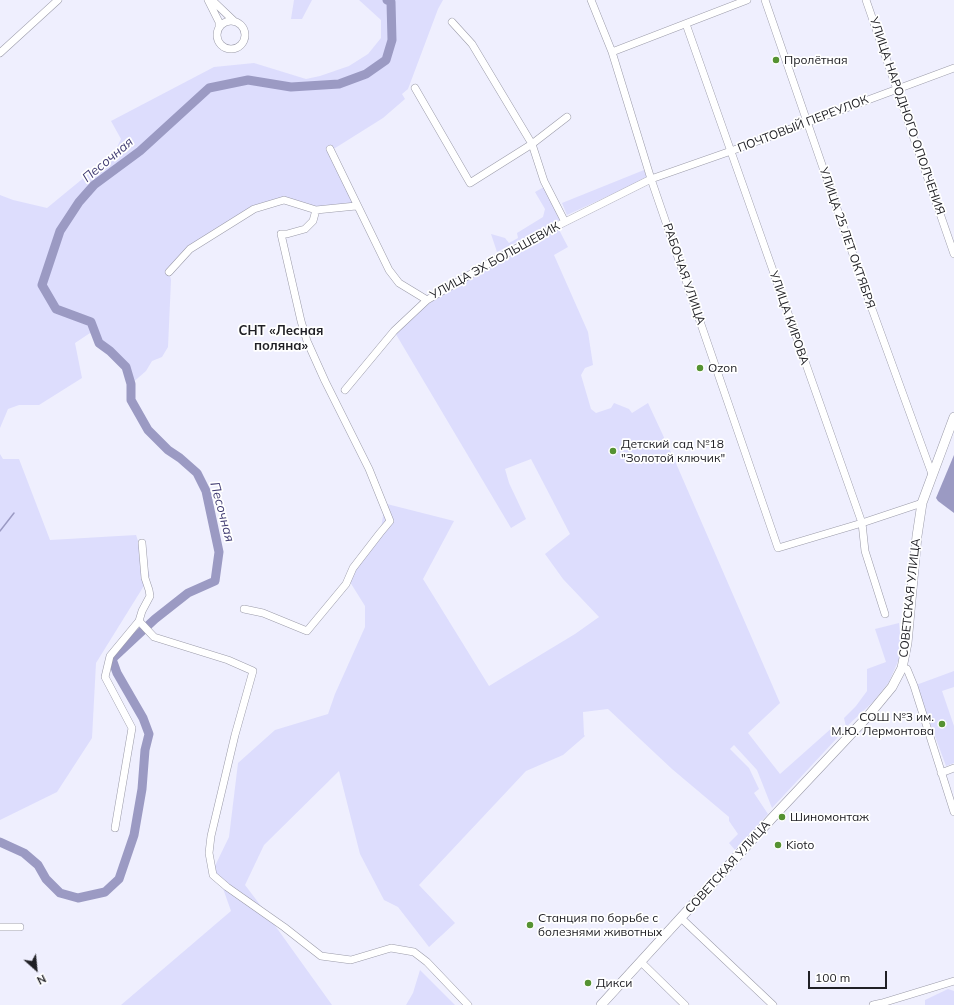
<!DOCTYPE html>
<meta charset="utf-8">
<style>
body{margin:0}
#map{position:relative;width:954px;height:1005px;overflow:hidden;background:#efeffe;font-family:Mulish,sans-serif}
canvas{display:block}
.north{position:absolute;left:16px;top:949px;width:40px;height:40px;-webkit-text-stroke:3px #fff;paint-order:stroke;rotate:153deg;font-size:11px;font-weight:700;line-height:16px;text-align:center;color:#202025}
.north::after{content:'';display:block;margin:auto;width:14px;height:18px;background:#202025;clip-path:polygon(50% 0,100% 100%,50% 72%,0 100%)}
.scale{position:absolute;left:808px;top:971px;width:79px;height:18px;box-sizing:border-box;border:2px solid #202025;border-top:0;padding-left:5px;font-size:12px;line-height:14px;white-space:nowrap;color:#202025;-webkit-text-stroke:3px #fff;paint-order:stroke}
</style>
<div id="map">
<canvas width="954" height="1005"></canvas>
<div class="north">N</div>
<div class="scale">100 m</div>
</div>
<script>
const c = document.querySelector('canvas').getContext('2d');
c.lineJoin = 'round';
function paint(path, color) { c.fillStyle = color; c.fill(path, 'evenodd'); }
const shape = rows => new Path2D(rows.map(r => 'M' + r).join(''));
function strokePath(path, color, width, dash) { c.strokeStyle = color; c.lineWidth = width; c.lineCap = dash ? 'butt' : 'round'; c.setLineDash(dash || []); c.stroke(path); }
function label(font, color, halo, rows, align = 'center') {
  c.font = font + ' Mulish,sans-serif'; c.lineWidth = 3.5; c.setLineDash([]); c.textBaseline = 'middle'; c.strokeStyle = halo; c.fillStyle = color; for (const [text, x, y, turn = 0] of rows) {
    c.save(); c.translate(x, y); c.rotate((+turn || 0) * Math.PI / 180); c.textAlign = isNaN(turn) ? turn : align; if (halo) c.strokeText(text, 0, 0); c.fillText(text, 0, 0); c.restore();
  }
}
const green = shape([
 [294,0,312,0,302,19,291,19],
 [359,0,443,0,438,9,408,89,402,94,405,99,383,118,332,150,358,206,316,210,284,200,254,209,190,249,169,271,171,280,168,347,162,357,152,361,146,371,131,384,126,367,110,351,99,343,90,333,75,343,82,378,39,405,19,405,8,409,0,428,0,195,13,200,47,208,114,153,121,139,111,121,214,67,254,63,306,79,320,76,349,66,368,54,381,38,381,20],
 [644,170,647,178,567,215,562,203],
 [544,187,561,219,497,252,491,234,505,238,509,243,518,238,517,233,543,217,545,209,535,192],
 [557,226,568,247,554,255,588,332,593,365,585,368,581,375,591,409,596,413,611,408,614,403,629,409,632,413,648,403,675,461,780,703,748,733,780,774,834,726,838,737,772,808,757,770,734,745,730,749,749,768,759,789,754,793,768,814,735,850,729,843,738,834,729,821,729,817,672,769,608,709,583,712,584,735,585,736,563,755,526,771,419,885,455,923,429,947,398,907,384,900,360,854,339,771,264,845,245,885,261,906,332,1005,121,1005,231,911,220,880,213,870,229,837,238,763,275,730,328,714,335,694,365,627,365,606,350,582,353,564,381,528,383,516,383,503,454,521,423,579,489,686,575,634,599,617,563,579,545,554,570,534,531,459,505,469,509,483,526,519,511,528,394,331,427,299],
 [0,454,3,459,19,459,50,540,136,535,150,576,96,663,92,738,57,792,0,820],
 [899,623,901,644,899,659,889,682,873,702,846,727,844,718,856,706,867,691,867,669,886,662,875,629],
 [954,671,954,687,942,691,954,726,954,763,946,766,916,685],
 [420,970,455,1005,406,1005,413,993],
 [948,989,954,991,954,1005,925,1005,925,1000]
]);
const water = shape([
 [954,455,954,513,938,501,936,498]
]);
const stream = shape([
 [0,531,14,513]
]);
const river = shape([
 [0,842,24,853,38,865,46,879,60,893,78,898,105,892,119,879,134,835,142,789,145,750,149,734,143,718,117,673,112,659,155,619,188,593,215,581,219,552,206,491,197,473,180,458,168,450,148,430,131,400,131,384,126,367,110,351,99,343,91,322,56,309,42,285,60,231,79,202,94,185,140,151,209,88,248,80,291,87,339,84,366,74,386,60,392,40,391,2,387,0]
]);
const minor = shape([
 [208,0,219,22,219,27],
 [210,0,213,1,234,21],
 [591,0,612,52,651,179,778,548,862,523,922,503],
 [765,0,868,298,932,474],
 [866,0,954,254],
 '217 35a14 14 0 1 1 28 0a14 14 0 1 1-28 0Z',
 [452,22,472,44,532,144,544,181,565,222],
 [686,24,862,523,865,551,885,614],
 [612,52,747,0],
 [0,53,58,0],
 [415,88,470,183,532,144,567,117],
 [330,149,389,270,399,283,427,300],
 [169,272,190,249,254,209,284,200,316,210,356,206],
 [345,390,394,331,427,300,493,261,557,226,651,179,731,151,849,107,954,68],
 [244,609,263,613,307,631,346,584,353,568,380,533,390,521,369,469,325,381,307,341,301,321,281,234,287,234,305,229,313,221,316,210],
 [139,621,154,637,228,660,253,671,235,735,211,836,209,853,213,875,227,887,284,927,321,956,351,960,391,948,414,952,427,962,468,1005],
 [902,668,907,669,914,686,954,812],
 [941,773,954,768],
 [115,828,132,728,105,677,110,656,139,621,142,611,150,596,149,590,145,578,142,543],
 [681,918,773,1005],
 [0,927,20,927],
 [641,962,685,1005],
 [873,1005,882,1003,954,981]
]);
const major = shape([
 [601,1005,773,817,868,716,892,687,902,668,907,643,917,536,922,503,954,417]
]);
const markers = [
 [776,60,4,"#559232"],
 [700,368,4,"#559232"],
 [613,451,4,"#559232"],
 [942,724,4,"#559232"],
 [782,817,4,"#559232"],
 [778,845,4,"#559232"],
 [530,925,4,"#559232"],
 [588,983,4,"#559232"]
];
const poiNames = [
 ["Пролётная",784,60],
 ["Ozon",708,368],
 ["Детский сад №18",621,444],
 ["\"Золотой ключик\"",621,458],
 ["СОШ №3 им.",934,717,"right"],
 ["М.Ю. Лермонтова",934,731,"right"],
 ["Шиномонтаж",790,817],
 ["Kioto",786,845],
 ["Станция по борьбе с",538,918],
 ["болезнями животных",538,932],
 ["Дикси",596,983]
];
const streetNames = [
 ["УЛИЦА НАРОДНОГО ОПОЛЧЕНИЯ",907,116,71],
 ["ПОЧТОВЫЙ ПЕРЕУЛОК",803,124,-21],
 ["УЛИЦА 25 ЛЕТ ОКТЯБРЯ",847,238,71],
 ["УЛИЦА ЭХ БОЛЬШЕВИК",495,261,-29],
 ["РАБОЧАЯ УЛИЦА",684,274,71],
 ["УЛИЦА КИРОВА",789,318,71],
 ["СОВЕТСКАЯ УЛИЦА",910,598,-84],
 ["СОВЕТСКАЯ УЛИЦА",728,867,-48]
];
const waterNames = [
 ["Песочная",108,160,-40],
 ["Песочная",222,512,75]
];
const neighbourhoodNames = [
 ["СНТ «Лесная",281,331],
 ["поляна»",281,346]
];
paint(green, '#ddddfd');
paint(water, '#9b9ac3');
strokePath(stream, '#9b9ac3', 1.5);
strokePath(river, '#9b9ac3', 9);
strokePath(minor, '#9b9ba9', 8);
strokePath(major, '#9b9ba9', 10);
strokePath(minor, '#fff', 7);
strokePath(major, '#fff', 9);
for (const [x, y, r, color] of markers) { const dot = new Path2D(); dot.arc(x, y, r, 0, 2 * Math.PI); c.fillStyle = color; c.fill(dot); strokePath(dot, '#fff', 1.5); }
label('12px', '#202025', '#fff', poiNames, 'left');
label('12px', '#202025', '#fff', streetNames);
label('italic 13px', '#413c72', '#fff', waterNames);
label('bold 13px', '#202025', '#fff', neighbourhoodNames);
</script>
